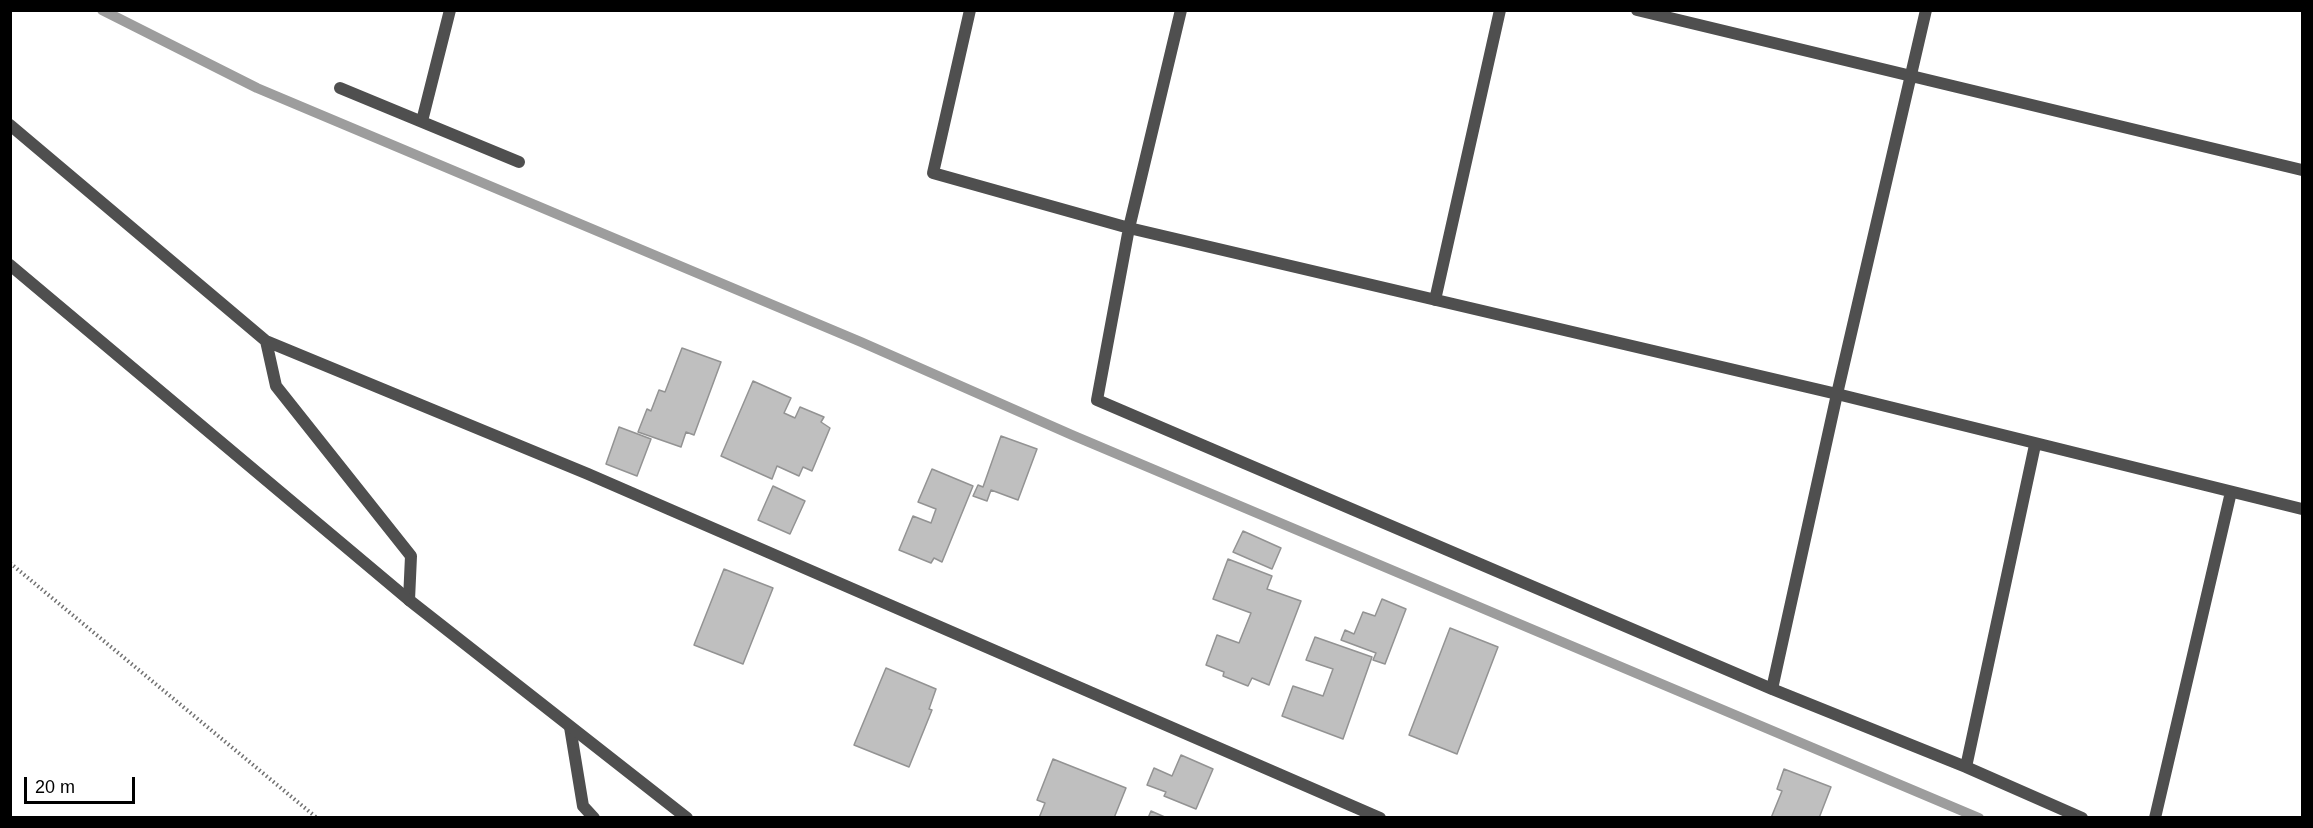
<!DOCTYPE html>
<style>
body{margin:0}
#map{position:relative;width:2313px;height:828px;overflow:hidden;background:#fff;font-family:Helvetica,sans-serif}
canvas{display:block}
.frame{position:absolute;inset:0;border:12px solid #000;pointer-events:none}
.scale{position:absolute;left:24px;top:777px;width:111px;height:27px;box-sizing:border-box;border:3px solid #000;border-top:0;padding-left:8px;font-size:18px;line-height:21px;white-space:nowrap;color:#000;-webkit-text-stroke:4px #fff;paint-order:stroke}
</style>
<div id="map">
<canvas width="2313" height="828"></canvas>
<div class="frame"></div>
<div class="scale">20 m</div>
</div>
<script>
const c = document.querySelector('canvas').getContext('2d');
c.lineJoin = 'round';
const shape = rows => new Path2D(rows.map(r => 'M' + r).join(''));
function strokePath(path, color, width, dash) { c.strokeStyle = color; c.lineWidth = width; c.lineCap = dash ? 'butt' : 'round'; c.setLineDash(dash || []); c.stroke(path); }
function paint(path, color) { c.fillStyle = color; c.fill(path, 'evenodd'); }
const stream = shape([
 [102,10,257,88,861,342,1072,435,1979,818]
]);
const building = shape([
 [682,348,721,362,694,435,686,432,681,447,638,432,647,409,651,411,659,390,665,392,682,348],
 [753,381,791,398,784,413,795,418,800,407,824,417,821,422,830,428,812,471,803,467,799,476,777,466,772,479,721,456,753,381],
 [619,427,651,439,637,476,606,464,619,427],
 [1001,436,1037,449,1018,500,991,490,987,501,973,496,978,485,983,487,1001,436],
 [932,469,973,486,942,562,934,558,931,563,899,550,913,516,931,523,936,509,918,502,932,469],
 [773,486,805,501,790,534,758,520,773,486],
 [1243,531,1281,548,1272,569,1233,552,1243,531],
 [1228,559,1272,576,1267,589,1301,601,1269,685,1252,678,1248,686,1223,676,1224,672,1206,665,1217,635,1239,643,1251,613,1213,599,1228,559],
 [724,569,773,588,743,664,694,645,724,569],
 [1382,599,1406,609,1385,664,1373,660,1376,653,1341,640,1345,630,1354,634,1363,612,1375,616,1382,599],
 [1450,628,1498,647,1457,754,1409,735,1450,628],
 [1315,637,1372,657,1343,739,1282,716,1293,686,1323,696,1333,669,1306,660,1315,637],
 [886,668,936,689,929,709,932,710,909,767,854,745,886,668],
 [1181,755,1213,769,1196,809,1164,796,1166,792,1147,785,1154,768,1172,776,1181,755],
 [1053,759,1126,788,1114,818,1039,818,1045,803,1037,800,1053,759],
 [1784,769,1831,787,1819,818,1771,818,1782,791,1777,789,1784,769],
 [1151,811,1167,818,1148,818,1151,811]
]);
const path = shape([
 [10,563,317,818]
]);
const minor = shape([
 [970,10,933,173,1129,228,1837,394,2302,509],
 [1181,10,1129,228,1097,400,1772,689],
 [1637,10,2302,170],
 [1926,10,1837,394,1772,689,1966,767,2082,818],
 [340,88,519,162],
 [422,121,450,10],
 [10,125,266,341,588,474,1380,818],
 [1435,300,1500,10],
 [266,341,276,386,411,556,409,600],
 [570,727,583,806,594,818],
 [1966,767,2035,445],
 [2155,818,2231,492]
]);
const tertiary = shape([
 [10,265,409,600,687,818]
]);
strokePath(stream, '#9d9d9d', 10);
paint(building, '#bfbfbf');
strokePath(building, '#939393', 1.5);
strokePath(path, '#717171', 4, [1.5, 3]);
strokePath(minor, '#4f4f4f', 12);
strokePath(tertiary, '#4f4f4f', 12);
</script>
